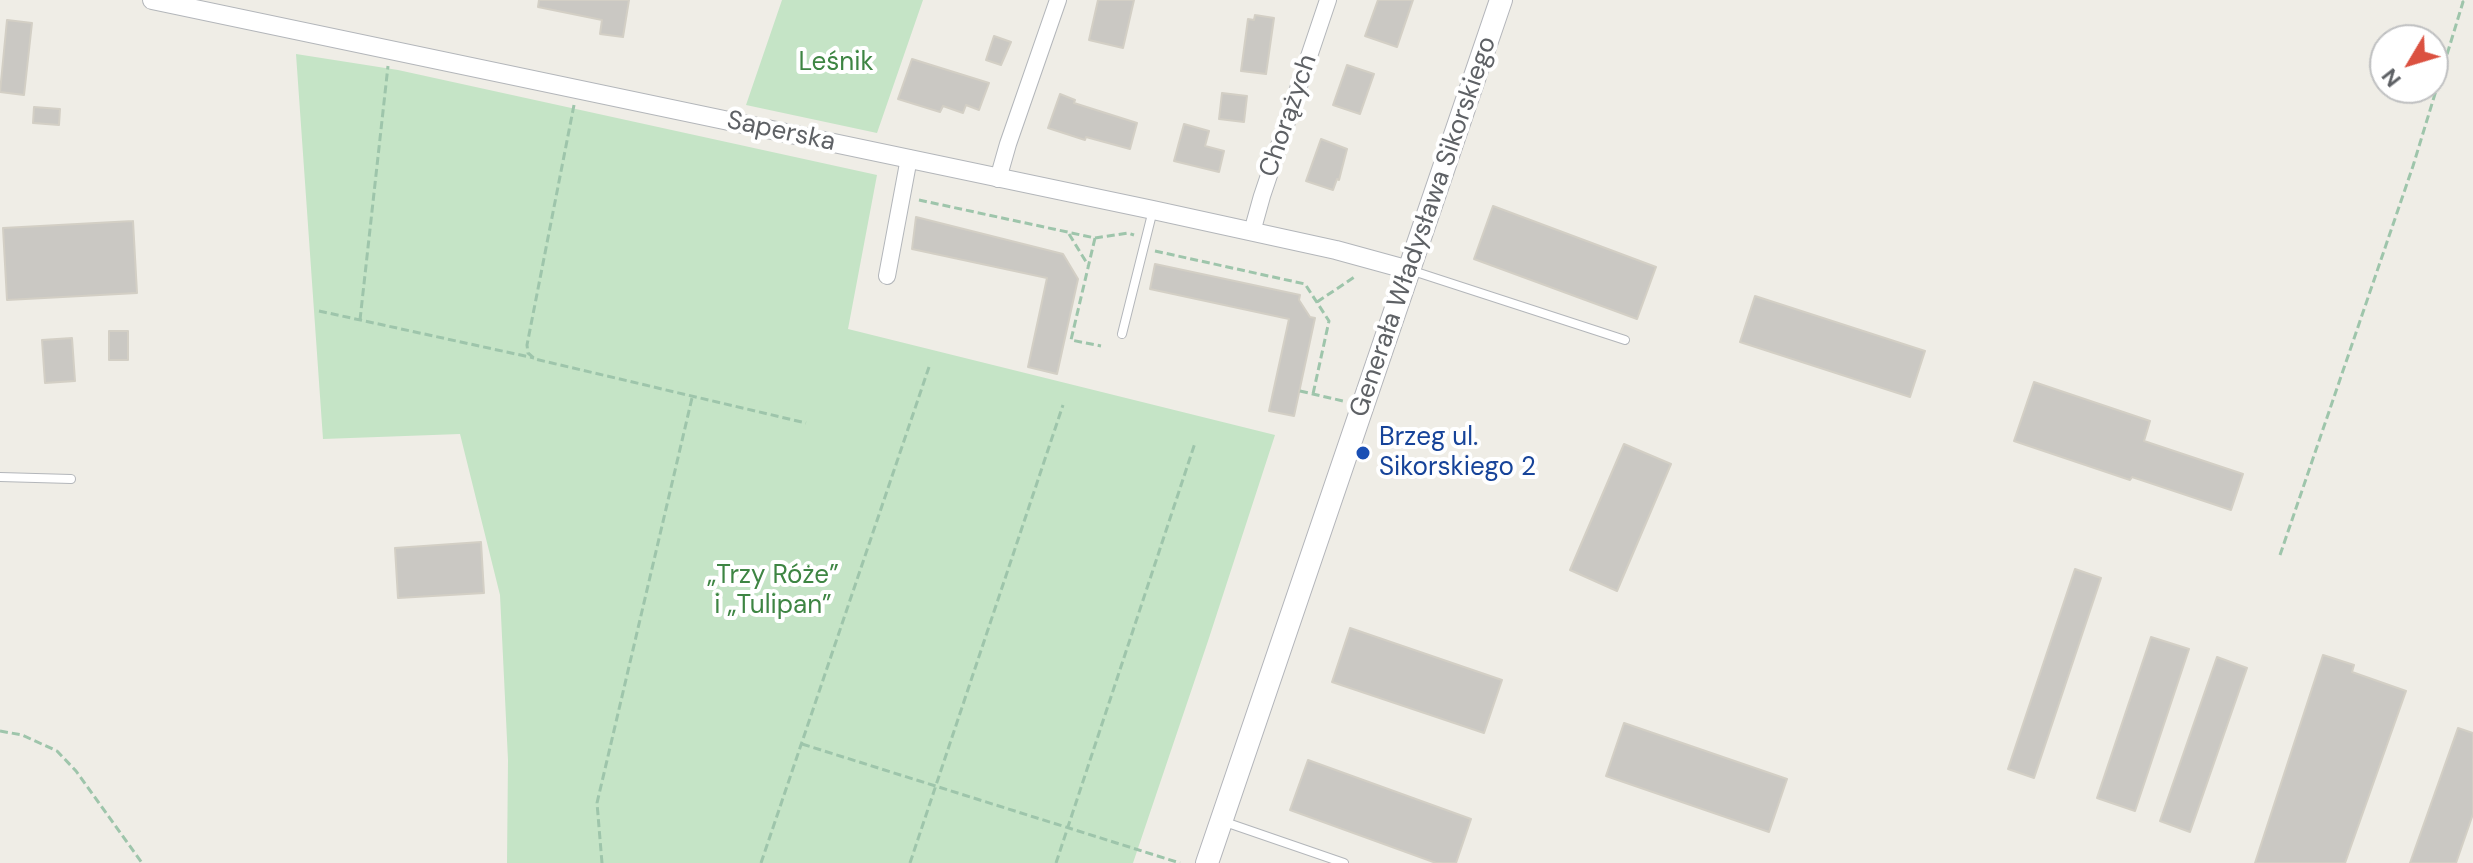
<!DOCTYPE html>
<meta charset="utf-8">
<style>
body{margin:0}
#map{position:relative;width:2473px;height:863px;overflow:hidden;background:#efede6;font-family:"DM Sans",sans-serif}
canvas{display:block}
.north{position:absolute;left:2369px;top:24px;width:80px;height:80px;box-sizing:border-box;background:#fff;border:2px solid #bfc0c1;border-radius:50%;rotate:232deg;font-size:22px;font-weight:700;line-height:32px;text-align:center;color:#5e6165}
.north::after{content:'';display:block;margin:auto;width:28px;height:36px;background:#db5140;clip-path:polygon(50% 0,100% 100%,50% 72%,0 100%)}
</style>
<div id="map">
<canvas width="2473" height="863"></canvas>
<div class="north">N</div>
</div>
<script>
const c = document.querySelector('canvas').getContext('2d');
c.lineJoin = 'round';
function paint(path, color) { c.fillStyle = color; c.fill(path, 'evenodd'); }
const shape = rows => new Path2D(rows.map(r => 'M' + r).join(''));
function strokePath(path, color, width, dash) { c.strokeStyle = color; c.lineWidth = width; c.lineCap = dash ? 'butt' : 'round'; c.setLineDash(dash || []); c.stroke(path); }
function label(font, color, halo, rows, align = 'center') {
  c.font = font + ' "DM Sans",sans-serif'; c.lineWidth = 8; c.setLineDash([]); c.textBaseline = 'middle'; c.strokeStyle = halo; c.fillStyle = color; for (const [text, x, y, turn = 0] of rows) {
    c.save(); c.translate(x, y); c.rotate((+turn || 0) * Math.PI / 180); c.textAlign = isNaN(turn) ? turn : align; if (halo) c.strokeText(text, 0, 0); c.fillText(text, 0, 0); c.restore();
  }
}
const green = shape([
 [782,0,923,0,877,133,746,105],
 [296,54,398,70,877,175,848,329,1275,435,1208,641,1133,863,507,863,508,760,500,595,460,434,323,439]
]);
const building = shape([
 [539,0,629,0,623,37,600,34,602,20,538,7,539,0],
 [1098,0,1134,0,1123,48,1089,40,1098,0],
 [1378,0,1413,0,1397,47,1365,36,1378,0],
 [1255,15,1274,18,1266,74,1241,71,1248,19,1254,20,1255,15],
 [7,20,32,23,24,95,0,92,7,20],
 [994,36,1011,42,1001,65,986,60,994,36],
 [912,59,989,83,979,110,966,105,963,113,943,106,940,112,898,99,912,59],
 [1347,65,1374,74,1360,114,1333,105,1347,65],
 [1222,93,1247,96,1244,122,1219,119,1222,93],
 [1060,94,1075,100,1074,103,1137,123,1130,149,1086,137,1085,140,1048,128,1060,94],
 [34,107,60,109,59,125,33,123,34,107],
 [1184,124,1209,131,1205,146,1224,151,1219,172,1174,161,1184,124],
 [1321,139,1347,149,1339,180,1337,179,1333,190,1306,181,1321,139],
 [1493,206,1656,267,1637,319,1474,259,1493,206],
 [916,217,1063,254,1078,279,1057,374,1028,367,1047,278,912,249,916,217],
 [133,221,137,293,7,300,3,228,133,221],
 [1155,264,1300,295,1299,300,1310,317,1315,318,1294,416,1269,411,1289,319,1150,289,1155,264],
 [1755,296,1925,351,1910,397,1740,342,1755,296],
 [109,331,128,331,128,360,109,360,109,331],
 [72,338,75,381,45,383,42,340,72,338],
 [2034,382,2150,421,2144,441,2243,474,2231,510,2132,477,2130,480,2014,441,2034,382],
 [1624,444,1671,464,1617,591,1570,570,1624,444],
 [481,542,484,593,398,598,395,548,481,542],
 [2075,569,2101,578,2034,778,2008,769,2075,569],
 [1350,628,1502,680,1484,733,1332,682,1350,628],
 [2151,637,2189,649,2135,811,2097,798,2151,637],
 [2323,655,2354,665,2352,672,2406,691,2345,863,2255,863,2323,655],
 [2217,657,2247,668,2190,832,2160,821,2217,657],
 [1624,723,1787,779,1769,832,1606,776,1624,723],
 [2458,728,2473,733,2473,814,2456,863,2410,863,2458,728],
 [1308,760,1471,819,1456,863,1436,863,1290,810,1308,760]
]);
const path = shape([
 [574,105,527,345,528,353,535,359,806,423],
 [919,200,1095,238,1128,233,1134,235],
 [1069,234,1088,265],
 [1095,238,1071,340,1101,346],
 [1155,251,1305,284,1329,321,1313,394],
 [1317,302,1356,276],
 [319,311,534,358],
 [360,320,388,66],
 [1300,391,1343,401],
 [2280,555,2413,166,2463,2,2461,0],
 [0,731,22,735,57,751,76,771,142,863],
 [802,744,1180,863],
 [602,863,597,803,692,398],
 [761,863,929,367],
 [910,863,1063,405],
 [1056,863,1195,443]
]);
const service = shape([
 [1410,270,1625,340],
 [1122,334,1153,210],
 [0,477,71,479],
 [1222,821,1344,863]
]);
const minor = shape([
 [998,179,1008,144,1058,0],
 [1252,232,1262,196,1328,0],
 [887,276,909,158]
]);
const tertiary = shape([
 [152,0,1153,210,1336,250,1409,270]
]);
const secondary = shape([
 [1207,863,1501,0]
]);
const markers = [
 [1363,453,8,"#1a4fb4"]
];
const parkNames = [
 ["Leśnik",836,63],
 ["„Trzy Róże”",773,576],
 ["i „Tulipan”",773,606]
];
const streetNames = [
 ["Chorążych",1289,116,-71],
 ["Saperska",781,132,12],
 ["Generała Władysława Sikorskiego",1424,227,-71]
];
const transitNames = [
 ["Brzeg ul.",1379,438],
 ["Sikorskiego 2",1379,468]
];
paint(green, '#c5e4c6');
paint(building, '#cac8c3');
strokePath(building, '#d3cfc5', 2);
strokePath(service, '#b3b6ba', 10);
strokePath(minor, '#b3b6ba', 18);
strokePath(tertiary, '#b3b6ba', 20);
strokePath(secondary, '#b3b5ba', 24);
strokePath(path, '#9ec5ab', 3, [8, 4]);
strokePath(service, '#fff', 8);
strokePath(minor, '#fff', 16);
strokePath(tertiary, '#fff', 18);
strokePath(secondary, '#fff', 22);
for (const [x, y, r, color] of markers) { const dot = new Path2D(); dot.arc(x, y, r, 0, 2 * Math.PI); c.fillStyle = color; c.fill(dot); strokePath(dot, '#fff', 3); }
label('26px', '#3e8543', '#fff', parkNames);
label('26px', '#5e6165', '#fff', streetNames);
label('26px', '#164399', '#fff', transitNames, 'left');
</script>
